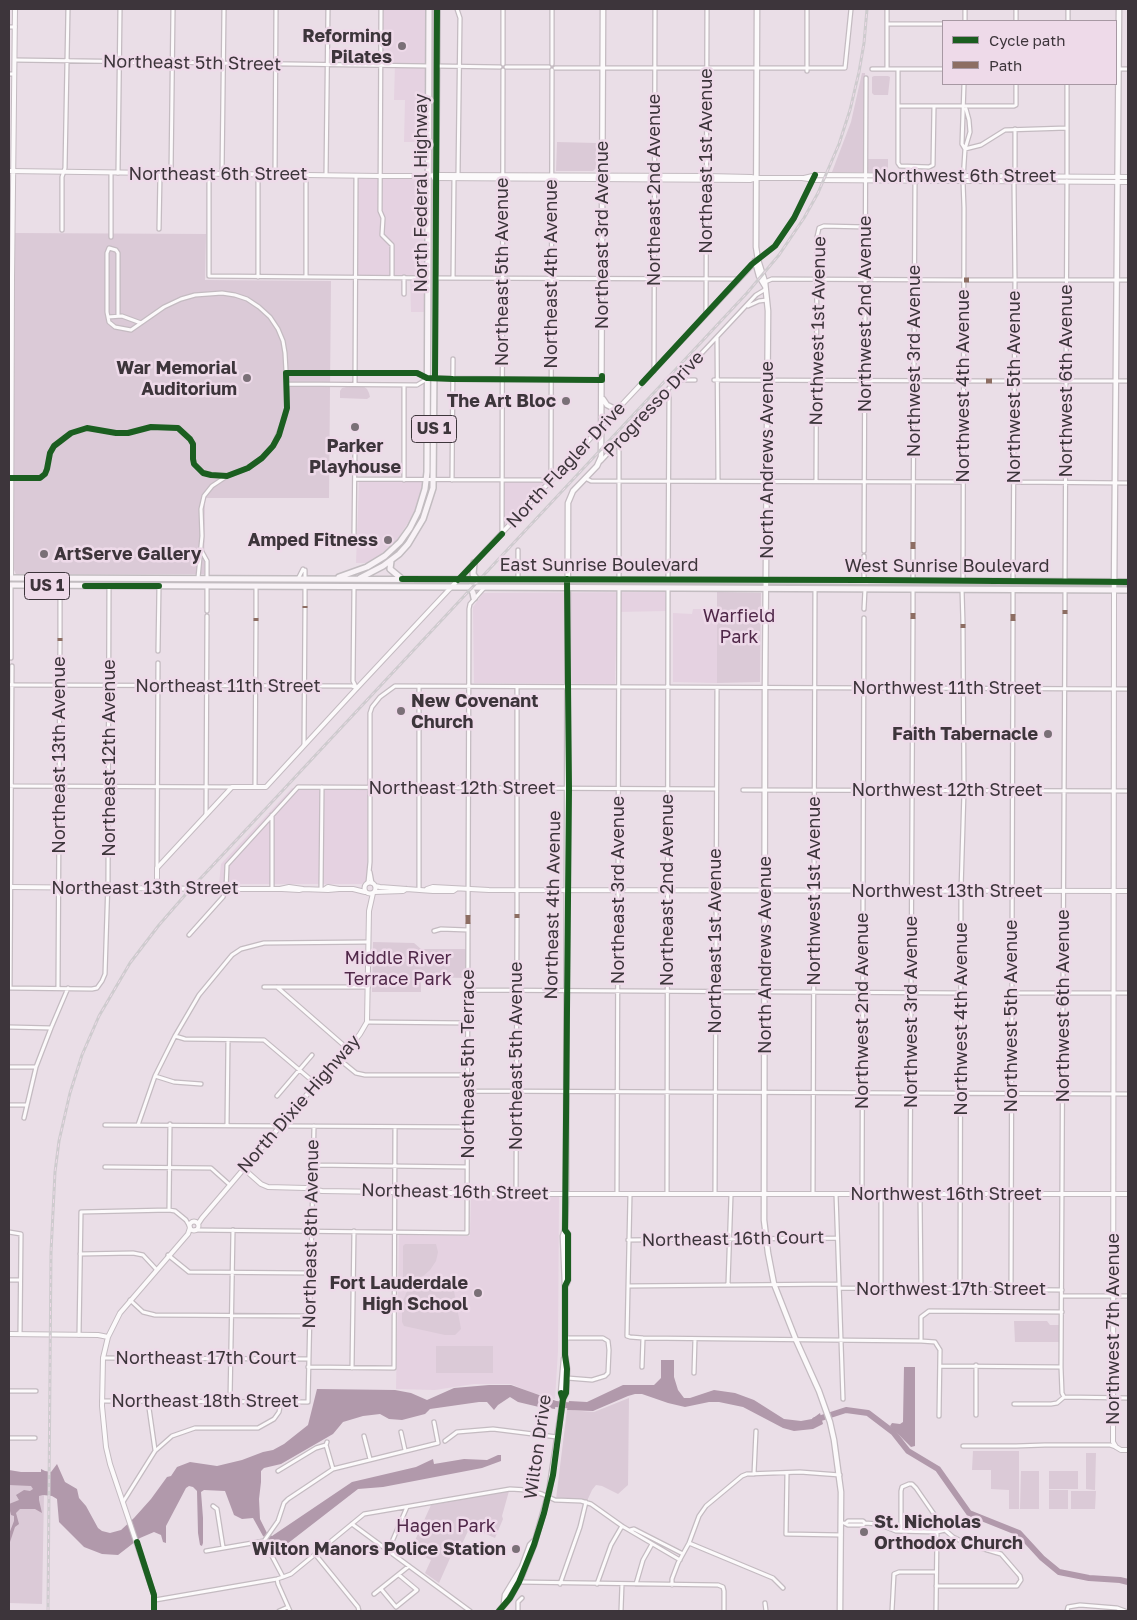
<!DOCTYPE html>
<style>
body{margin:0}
#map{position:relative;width:1137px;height:1620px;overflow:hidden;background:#eadee7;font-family:"Golos Text",sans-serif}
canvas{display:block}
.frame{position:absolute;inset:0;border:10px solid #3d353b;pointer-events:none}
.legend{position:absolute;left:942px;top:20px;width:175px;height:65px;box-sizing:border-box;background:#eedae9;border:1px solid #a798a3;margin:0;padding:6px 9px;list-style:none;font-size:15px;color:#3d353b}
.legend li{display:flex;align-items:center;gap:10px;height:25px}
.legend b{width:25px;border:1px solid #a798a3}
</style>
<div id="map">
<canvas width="1137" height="1620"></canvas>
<div class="frame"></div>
<ul class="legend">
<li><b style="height:6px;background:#1b5e20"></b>Cycle path</li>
<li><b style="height:6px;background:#8d6e63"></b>Path</li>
</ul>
</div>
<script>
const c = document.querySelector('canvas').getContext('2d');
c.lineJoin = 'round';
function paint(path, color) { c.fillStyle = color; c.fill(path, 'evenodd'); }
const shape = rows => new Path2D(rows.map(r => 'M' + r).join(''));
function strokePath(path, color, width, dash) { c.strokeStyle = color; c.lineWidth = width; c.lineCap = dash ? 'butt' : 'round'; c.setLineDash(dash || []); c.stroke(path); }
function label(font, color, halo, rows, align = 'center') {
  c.font = font + ' "Golos Text",sans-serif'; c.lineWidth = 5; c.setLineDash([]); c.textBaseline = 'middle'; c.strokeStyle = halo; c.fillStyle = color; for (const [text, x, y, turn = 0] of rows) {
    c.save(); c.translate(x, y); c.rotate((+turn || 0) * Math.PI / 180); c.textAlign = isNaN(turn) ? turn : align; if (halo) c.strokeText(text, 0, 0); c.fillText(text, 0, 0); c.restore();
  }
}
const built = shape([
 [383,9,426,9,424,142,404,142,405,100,394,100,395,63,383,62],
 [358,178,423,178,425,312,411,312,410,275,358,275],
 [359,482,423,482,415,511,398,539,381,554,368,563,356,563],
 [503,482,547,482,504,527],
 [665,592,666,611,617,612,615,684,474,683,473,607,483,593],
 [693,609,717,609,717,683,673,682,673,613,692,614],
 [292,788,367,790,367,881,362,884,219,884,221,864],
 [471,1197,559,1197,558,1351,555,1399,530,1392,511,1384,474,1384,435,1390,396,1389,399,1235,470,1236]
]);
const green = shape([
 [862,73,865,73,864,159,888,159,888,172,832,172,851,122],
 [874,76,888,76,890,77,888,95,874,95,872,93,872,77],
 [557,142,596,143,596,168,593,171,556,171],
 [15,233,206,234,205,280,331,281,329,498,205,498,204,574,16,574,13,568],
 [363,386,367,389,369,393,370,397,367,399,340,398,340,391,342,388,346,387],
 [717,592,761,593,760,682,717,683],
 [373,942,414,943,421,949,466,949,466,978,421,977,421,992,372,992],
 [405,1244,436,1244,438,1252,436,1261,430,1270,423,1276,411,1280,403,1280,403,1246],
 [429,1277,452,1280,461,1329,455,1335,445,1335,404,1326,402,1322,402,1303,408,1289,418,1281],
 [1014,1321,1047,1321,1050,1325,1060,1325,1060,1342,1015,1342],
 [436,1346,493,1346,493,1373,436,1373],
 [629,1398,628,1485,618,1494,602,1486,596,1485,592,1490,587,1501,556,1499,567,1410,594,1412],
 [973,1451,1019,1451,1019,1509,1009,1509,1009,1490,991,1489,991,1470,972,1470],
 [1086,1453,1096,1453,1095,1490,1086,1489],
 [1021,1471,1039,1471,1039,1509,1020,1509],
 [1049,1471,1078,1471,1078,1489,1049,1489],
 [9,1481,34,1483,44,1493,42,1604,9,1603],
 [1049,1490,1068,1490,1068,1509,1049,1509],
 [509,1491,502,1516,503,1519,495,1538,470,1527,460,1548,455,1547,439,1583,425,1573,431,1560,425,1557,426,1553,412,1547,431,1505],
 [1071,1491,1096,1491,1095,1509,1071,1509]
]);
const water = shape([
 [661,1360,674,1360,674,1377,678,1390,684,1398,690,1398,714,1390,735,1393,754,1400,784,1419,801,1421,812,1419,820,1413,823,1424,813,1429,794,1431,783,1428,743,1407,719,1402,709,1402,685,1407,668,1403,642,1394,635,1394,628,1396,593,1411,567,1410,569,1401,587,1402,623,1385,654,1385,661,1378],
 [904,1367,915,1367,915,1446,911,1447,890,1426,892,1423,900,1424,903,1422],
 [489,1385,511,1385,556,1401,555,1409,539,1407,518,1402,510,1397,498,1405,494,1410,487,1402,479,1402,430,1409,425,1414,402,1420,389,1419,380,1414,363,1416,343,1422,333,1434,281,1464,264,1468,261,1471,261,1482,259,1499,260,1519,267,1533,272,1536,352,1482,416,1467,433,1459,434,1464,464,1459,487,1460,498,1455,501,1455,501,1461,482,1468,383,1487,358,1489,287,1544,272,1542,263,1536,253,1518,242,1519,234,1515,225,1491,204,1490,201,1492,203,1518,203,1543,202,1546,200,1545,198,1533,197,1491,193,1487,189,1486,186,1488,166,1526,166,1543,163,1542,161,1535,154,1532,140,1538,118,1555,102,1554,84,1547,59,1522,57,1499,52,1496,43,1495,39,1496,39,1500,42,1513,35,1509,20,1509,16,1513,19,1524,15,1527,9,1545,9,1534,14,1521,14,1516,11,1515,10,1511,9,1511,9,1504,19,1500,16,1495,24,1490,30,1491,33,1489,31,1486,9,1485,9,1470,21,1472,41,1472,41,1469,45,1471,51,1472,57,1464,65,1482,77,1489,79,1498,86,1506,98,1528,102,1531,110,1533,121,1530,134,1518,151,1499,167,1477,171,1476,177,1467,190,1462,217,1466,242,1460,263,1452,273,1450,284,1444,308,1425,317,1389,395,1390,411,1393,427,1400,454,1388]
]);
const river = shape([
 [547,1403,574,1406],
 [815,1420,846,1410,868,1413,893,1432,908,1451,938,1469,969,1513,1019,1533,1042,1558,1059,1572,1089,1578,1120,1580,1128,1582]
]);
const minor = shape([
 [381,9,380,211,383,218,382,235,392,245,392,277],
 [457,9,460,18,458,175],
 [503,9,503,64],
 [807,9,807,71],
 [965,21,965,9],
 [1016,21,1016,9],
 [1068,21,1068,9],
 [887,24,943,24],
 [9,27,15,27],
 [15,60,429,66],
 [552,64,552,9],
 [437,66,500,67],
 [506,67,549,67],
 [555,68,845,68,851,9],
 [872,69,943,69],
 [887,69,887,9],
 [898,69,898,163,900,166,929,167,933,165,934,106],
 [1116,69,1128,69],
 [552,70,551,472,555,477],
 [9,74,14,74],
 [898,106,1014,106,1016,105,1016,84],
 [965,149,981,145,1005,130,1067,128],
 [965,149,970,132,969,120,966,109],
 [118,173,120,9],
 [171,174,173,9],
 [209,174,209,276,427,278],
 [222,175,224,9],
 [258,175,258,277],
 [275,175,276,9],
 [306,175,306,277],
 [326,175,328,9],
 [1067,176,1067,84],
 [159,229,160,174],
 [62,230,62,177,65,168,68,9],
 [111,237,111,174],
 [404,277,404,294],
 [435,278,739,279],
 [453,278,454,178],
 [969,280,1128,280],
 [765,282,772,279,964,280],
 [748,306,759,301,767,300],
 [706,314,707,9],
 [118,316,118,253,116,250,109,248,107,253,107,312,109,322,115,327,131,330,164,307,181,299,195,295,222,293,235,295,247,299,259,307,270,317,278,329,283,341,285,353,287,389,287,408,284,420,273,446,262,458,248,468,227,476,212,486,204,496,201,509,202,536,198,578],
 [108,317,122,316,141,323],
 [717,337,718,481],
 [654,371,655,9],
 [286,373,417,373,427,378],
 [433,378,601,380],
 [678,380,695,380],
 [714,380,986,381],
 [992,381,1128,381],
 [287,384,417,385,427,379],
 [355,384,356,176],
 [668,391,669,397,668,579],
 [617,443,619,448,619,579],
 [601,461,756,295,766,289],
 [585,478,591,481,963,482],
 [355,479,551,480],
 [404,480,404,385],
 [452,480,453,359],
 [816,481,817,237,819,228,824,226,866,227],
 [1014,482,1128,483],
 [354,534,355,446],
 [502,534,503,70],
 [913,542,915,181],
 [913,549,913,580],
 [201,550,207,561,207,578],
 [518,550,518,580],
 [864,551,866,78],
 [298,579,303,569],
 [305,579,305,570],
 [864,580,864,556],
 [963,581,964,208,963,181,965,149,962,144,964,84],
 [1013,581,1015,280,1014,184,1015,181,1015,129],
 [1065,581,1067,181],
 [207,586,207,611],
 [354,588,353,681,356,687],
 [962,589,963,624],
 [305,606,305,587],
 [864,609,865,589],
 [1065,610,1065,590],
 [913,613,913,589],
 [1013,614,1013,590],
 [256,618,256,586],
 [60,638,60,586],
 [158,651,159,586],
 [11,658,11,585],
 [9,685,352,686,357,688],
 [517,696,517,687],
 [517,701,517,914],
 [304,745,305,608],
 [9,786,232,787],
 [255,787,256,621],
 [743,790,1128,791],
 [206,815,207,616],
 [157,868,158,663],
 [370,872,372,883],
 [368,883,370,862,370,713,372,707,380,697,395,686,1128,689],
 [272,888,272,815],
 [321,889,322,787],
 [419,889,419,686],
 [468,915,469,609,470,604,484,588],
 [434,931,441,929,468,930],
 [189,935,223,897,226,889,227,865,298,787,716,789],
 [264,987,368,987],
 [277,987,348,1049],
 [9,988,92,989,97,988,102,981,105,974,108,880,109,586],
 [10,988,12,666],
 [58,988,60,641],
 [469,990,961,993],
 [1012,993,1128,993],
 [367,1022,468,1023],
 [9,1027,51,1028],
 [175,1036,185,1039,264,1040,316,1084],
 [340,1060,356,1073,365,1075,468,1075],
 [9,1067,36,1067],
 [155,1076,174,1082,201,1084],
 [468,1091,1128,1094],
 [277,1096,312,1055],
 [9,1105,26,1105],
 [24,1118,36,1067,51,1028,68,988],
 [105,1125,467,1127],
 [138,1125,155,1076,175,1036,199,995,232,955,241,949,264,943,368,942],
 [227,1125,228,1040],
 [313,1165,467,1167],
 [105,1167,211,1168,230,1185],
 [667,1193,668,588],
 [813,1193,815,589],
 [516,1194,517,918],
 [617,1194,619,588],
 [630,1194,627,1336,630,1337,643,1338,921,1341,935,1342,940,1350,939,1416],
 [715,1194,717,688],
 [836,1194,843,1399],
 [862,1194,864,618],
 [881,1194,881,1289],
 [910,1194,913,619],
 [920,1194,921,1289],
 [169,1210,170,1124],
 [195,1230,467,1233,468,924],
 [9,1232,21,1234,20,1334],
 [628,1240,837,1238],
 [80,1254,133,1253,143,1255,156,1269],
 [168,1255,189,1272,310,1273],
 [9,1280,20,1280],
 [728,1284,731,1195],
 [628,1286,839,1284],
 [839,1288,1062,1290],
 [960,1289,961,891,964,791,963,628],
 [1011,1290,1013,621],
 [1062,1296,1128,1296],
 [130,1300,143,1312,155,1315,309,1316],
 [79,1335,81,1212,169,1210,175,1211,186,1220,190,1227],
 [565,1338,603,1338,608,1341,609,1350,608,1373,605,1376,592,1380,567,1378],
 [921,1341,921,1317,929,1311,1062,1312],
 [103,1358,309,1359],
 [976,1365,976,1415],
 [940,1366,1061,1367],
 [308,1367,394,1368,395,1127],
 [642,1367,643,1338],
 [352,1368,354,1231],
 [694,1373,695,1339],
 [9,1391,36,1391],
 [1064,1397,1062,1393,1061,1367,1065,614],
 [1064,1397,1128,1398],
 [102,1401,308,1402,314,1126],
 [148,1401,155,1450],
 [230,1401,233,1230],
 [1014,1404,1051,1404,1057,1403,1064,1397],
 [401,1432,405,1450],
 [364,1436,370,1459],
 [9,1438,35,1438],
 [445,1441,457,1432,493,1429,557,1437],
 [327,1442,326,1445,333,1469],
 [963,1446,1016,1446,1045,1445,1110,1445,1116,1447],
 [278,1471,316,1448,326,1445],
 [787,1473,786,1534,841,1535],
 [754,1474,756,1431],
 [123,1502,155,1451,172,1436,195,1428,258,1428,274,1419,279,1412,281,1402],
 [213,1506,217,1509,223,1547],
 [844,1523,848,1525,863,1525,865,1523],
 [846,1523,848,1521,863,1521,865,1523,878,1524,896,1531,937,1532,945,1530,953,1537,967,1544,1001,1554,1020,1576,1021,1580,1017,1586,936,1586],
 [352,1524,470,1611],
 [630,1530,634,1529,683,1554],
 [901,1531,901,1491,902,1487,909,1484,912,1484,916,1488,945,1530],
 [264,1541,278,1521,284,1503,288,1499,333,1469,438,1443,434,1422],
 [264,1541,283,1577],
 [689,1543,773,1578,783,1588],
 [206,1551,264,1541],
 [388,1551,407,1507],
 [315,1554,358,1607,359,1611],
 [277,1579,278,1584,290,1611],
 [519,1582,718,1585,723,1587,724,1591,724,1611],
 [560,1584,580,1527,586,1502],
 [597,1584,611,1545,622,1526],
 [636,1584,643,1560,652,1544],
 [672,1585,672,1579,678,1563,689,1543,699,1516,706,1506,742,1476,747,1474,800,1472,840,1475],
 [381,1589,396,1607,417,1590,399,1575],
 [374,1594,409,1566],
 [155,1600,277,1579,283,1577,291,1574,364,1514,510,1489,527,1490,542,1494,555,1500,581,1501,591,1504,622,1526,680,1560],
 [765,1603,766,1611],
 [279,1611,288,1607],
 [518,1611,518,1602,522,1598],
 [621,1611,622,1584],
 [892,1611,894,1574,899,1572,936,1572],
 [936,1611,937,1532],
 [1067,1611,1068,1607,1080,1605,1117,1608,1125,1611]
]);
const tertiary = shape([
 [9,171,380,176,427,176,435,175,707,176,751,177,757,178],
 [434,178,750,180,757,178,802,178,815,180,1128,182],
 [804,178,817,175,1128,177],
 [11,578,12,277,15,9],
 [1114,590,1113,1442,1116,1447,1121,1450,1128,1450],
 '364.5 888a5.5 5.5 0 1 1 11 0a5.5 5.5 0 1 1-11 0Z',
 [375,886,380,887,433,891,453,891,456,889],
 [9,887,226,889,280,889,289,887,303,889],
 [157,888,157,868,232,787,266,787,357,688,757,260],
 [282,889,299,890,303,889,328,890,339,889,328,887,325,889],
 [339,889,353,889,365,892],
 [427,889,433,887,489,890,1128,891],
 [374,892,403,891,406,889],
 [244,1169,261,1184,268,1187,306,1188,322,1191,516,1194,1128,1194],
 '189.5 1226a4.5 4.5 0 1 1 9 0a4.5 4.5 0 1 1-9 0Z',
 [198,1224,202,1218,316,1084,340,1060,360,1034,367,1022,369,911,373,893],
 [9,1334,98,1335,108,1337],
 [154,1611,154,1595,110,1464,106,1447,102,1406,103,1358,108,1337,120,1313,188,1234,190,1228]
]);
const secondary = shape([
 [757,9,756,247,758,260,765,282,768,311,765,688,764,1220,768,1253,774,1284,796,1340,819,1391,830,1422,834,1440,841,1492,840,1611],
 [755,261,759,276,765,286],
 [603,399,607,405,613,408,620,407],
 [1114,590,1119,9],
 [565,1230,568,1234,568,1280,566,1285],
 [563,1399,566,1393,567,1369,565,1355,565,1286,563,1236,565,1230,566,1194,568,503,573,491,597,466,601,457,603,9],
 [504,1603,505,1595,522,1567,530,1545,534,1541],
 [499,1611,510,1598,521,1578,534,1545,549,1492,563,1399,561,1393,564,1359]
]);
const primary = shape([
 [391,561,390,569,402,579],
 [474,563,473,574,477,580],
 [339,577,367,567,385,556,400,542,410,528,418,512,425,489,427,472,429,9],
 [9,578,1128,582],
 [360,578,383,566,399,554,408,544,423,519,433,488,437,9],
 [9,585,1128,590],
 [470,587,473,593,474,598]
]);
const rail = shape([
 [48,1611,51,1252,55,1172,59,1141,70,1093,82,1055,99,1016,130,963,159,925,186,894,747,293,779,255,804,218,818,193,839,144,850,110,859,72,864,43,867,9]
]);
const quiet = shape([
 [964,280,969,280],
 [986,381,992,381],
 [913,549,913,542],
 [305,606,305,608],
 [1065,614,1065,610],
 [913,619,913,613],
 [256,621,256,618],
 [1013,621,1013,614],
 [963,628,963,624],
 [60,641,60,638],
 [517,701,517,696],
 [517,918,517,914],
 [468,924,468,915]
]);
const cycleway = shape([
 [435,378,437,9],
 [642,383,752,264,775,246,794,218,815,175],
 [9,478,40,478,45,474,47,469,50,453,54,446,71,433,87,428,116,433,128,433,151,427,178,428,190,439,193,444,193,459,194,464,203,473,211,475,227,476,248,468,262,458,273,446,279,435,287,408,286,373,417,373,427,378,453,379,602,380,602,376],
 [402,579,864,580,1128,582],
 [458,580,502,534],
 [85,586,159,586],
 [563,1399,566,1393,567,1369,565,1355,565,1286,568,1280,568,1234,565,1230,569,789,567,579],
 [137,1542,154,1595,154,1611],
 [499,1611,510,1598,519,1582,534,1545,544,1513,553,1475,563,1399,561,1393]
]);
const markers = [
 [402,46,5,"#7a7077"],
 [247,378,5,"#7a7077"],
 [566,401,5,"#7a7077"],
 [355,427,5,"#7a7077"],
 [388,540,5,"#7a7077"],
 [44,554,5,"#7a7077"],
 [401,711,5,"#7a7077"],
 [1048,734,5,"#7a7077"],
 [478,1293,5,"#7a7077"],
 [864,1532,5,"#7a7077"],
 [516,1549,5,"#7a7077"]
];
const shields = [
 [434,429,45],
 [47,586,45]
];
const shieldNames = [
 ["US 1",434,429],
 ["US 1",47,586]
];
const poiNames = [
 ["Reforming",392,36],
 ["Pilates",392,57],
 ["War Memorial",237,368],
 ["Auditorium",237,389],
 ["The Art Bloc",556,401],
 ["Parker",355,446,"center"],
 ["Playhouse",355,467,"center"],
 ["Amped Fitness",378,540],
 ["ArtServe Gallery",54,554,"left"],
 ["New Covenant",411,701,"left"],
 ["Church",411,722,"left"],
 ["Faith Tabernacle",1038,734],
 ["Fort Lauderdale",468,1283],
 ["High School",468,1304],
 ["St. Nicholas",874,1522,"left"],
 ["Orthodox Church",874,1543,"left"],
 ["Wilton Manors Police Station",506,1549]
];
const streetNames = [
 ["Northeast 5th Street",192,63,1],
 ["Northeast 1st Avenue",706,161,-90],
 ["Northeast 6th Street",218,174],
 ["Northwest 6th Street",965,176],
 ["Northeast 2nd Avenue",654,190,-90],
 ["North Federal Highway",421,193,-90],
 ["Northeast 3rd Avenue",602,235,-90],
 ["Northeast 5th Avenue",502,272,-90],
 ["Northeast 4th Avenue",551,274,-90],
 ["Northwest 2nd Avenue",865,314,-90],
 ["Northwest 1st Avenue",818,331,-89],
 ["Northwest 3rd Avenue",914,361,-90],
 ["Northwest 6th Avenue",1066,381,-90],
 ["Northwest 4th Avenue",963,386,-90],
 ["Northwest 5th Avenue",1014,387,-90],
 ["Progresso Drive",654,404,-47],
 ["North Andrews Avenue",767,460,-90],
 ["North Flagler Drive",566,465,-47],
 ["East Sunrise Boulevard",599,565],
 ["West Sunrise Boulevard",947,566],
 ["Northeast 11th Street",228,686],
 ["Northwest 11th Street",947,688],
 ["Northeast 13th Avenue",59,755,-90],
 ["Northeast 12th Avenue",109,758,-90],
 ["Northeast 12th Street",462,788],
 ["Northwest 12th Street",947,790],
 ["Northeast 13th Street",145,888],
 ["Northeast 3rd Avenue",618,890,-90],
 ["Northeast 2nd Avenue",667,890,-90],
 ["Northwest 1st Avenue",814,891,-90],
 ["Northwest 13th Street",947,891],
 ["Northeast 4th Avenue",553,905,-89],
 ["Northeast 1st Avenue",715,941,-90],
 ["North Andrews Avenue",765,955,-90],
 ["Northwest 6th Avenue",1063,1006,-90],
 ["Northwest 2nd Avenue",862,1011,-90],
 ["Northwest 3rd Avenue",911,1012,-90],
 ["Northwest 5th Avenue",1011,1016,-90],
 ["Northwest 4th Avenue",961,1019,-90],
 ["Northeast 5th Avenue",516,1056,-90],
 ["Northeast 5th Terrace",468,1064,-90],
 ["North Dixie Highway",299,1104,-49],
 ["Northeast 16th Street",455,1192,1],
 ["Northwest 16th Street",946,1194],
 ["Northeast 8th Avenue",311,1234,-89],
 ["Northeast 16th Court",733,1239,-1],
 ["Northwest 17th Street",951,1289],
 ["Northwest 7th Avenue",1113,1329,-90],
 ["Northeast 17th Court",206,1358],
 ["Northeast 18th Street",205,1401],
 ["Wilton Drive",538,1447,-82]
];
const parkNames = [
 ["Warfield",739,616],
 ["Park",739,637],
 ["Middle River",398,958],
 ["Terrace Park",398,979],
 ["Hagen Park",446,1526]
];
paint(built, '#e5d2e1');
paint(green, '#dbcad7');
paint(water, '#b199ab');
strokePath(river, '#b199ab', 6);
strokePath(minor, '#c4bbc1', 5.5);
strokePath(tertiary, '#c4bbc1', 6);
strokePath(secondary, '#c4bbc1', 7);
strokePath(primary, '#c2bcc0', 8);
strokePath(minor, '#fcfafb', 3);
strokePath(tertiary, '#fcfafb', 4);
strokePath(secondary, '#fcfafb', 4.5);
strokePath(primary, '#f8f2f6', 5);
strokePath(rail, '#cecbce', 3);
strokePath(rail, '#eedae9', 1, [4]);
strokePath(quiet, '#8d6e63', 5, [10, 5]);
strokePath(cycleway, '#1b5e20', 6);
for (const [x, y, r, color] of markers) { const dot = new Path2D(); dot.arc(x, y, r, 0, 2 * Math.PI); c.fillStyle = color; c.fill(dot); strokePath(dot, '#eedae9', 2); }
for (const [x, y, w] of shields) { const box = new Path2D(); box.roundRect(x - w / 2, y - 13.5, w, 27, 4); c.fillStyle = '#eedae9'; c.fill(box); strokePath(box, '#3d353b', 1); }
label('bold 16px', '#3d353b', null, shieldNames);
label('bold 18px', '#3d353b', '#eedae9', poiNames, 'right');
label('18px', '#3d353b', '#eedae9', streetNames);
label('18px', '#502849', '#eedae9', parkNames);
</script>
